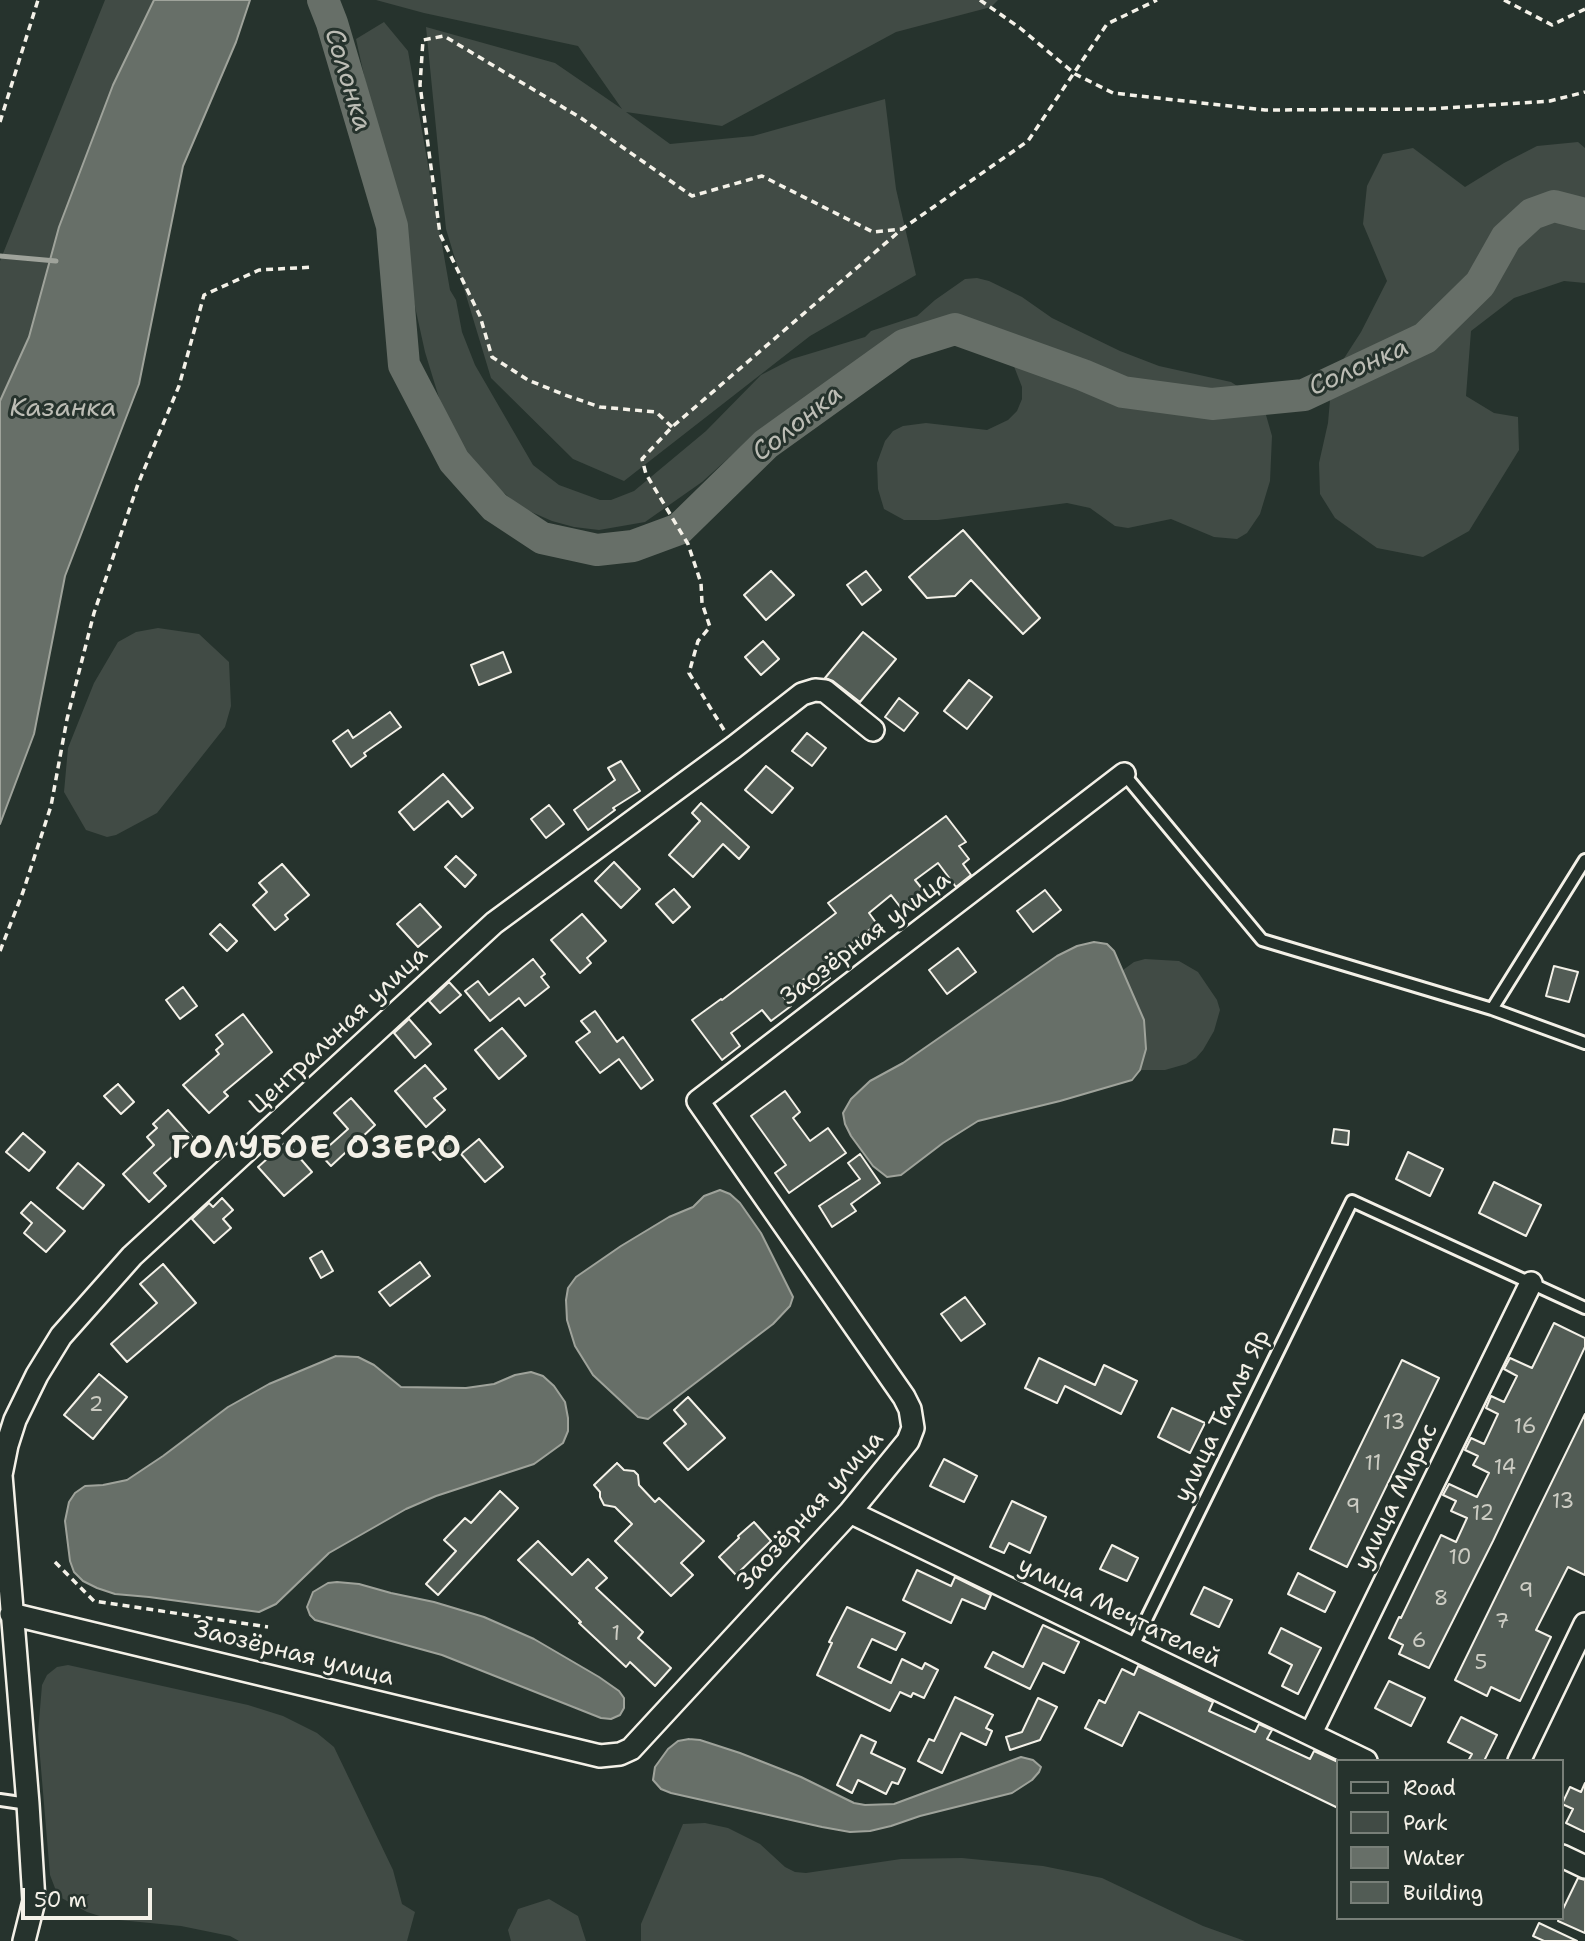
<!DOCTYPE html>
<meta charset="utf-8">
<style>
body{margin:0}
#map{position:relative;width:1585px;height:1941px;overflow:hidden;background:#26332d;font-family:"Shantell Sans",sans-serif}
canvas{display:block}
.legend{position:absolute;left:1336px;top:1759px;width:228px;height:161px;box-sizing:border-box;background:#26332d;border:2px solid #787f78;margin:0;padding:9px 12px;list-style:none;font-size:21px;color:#f4f1e8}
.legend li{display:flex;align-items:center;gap:14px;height:35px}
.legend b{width:35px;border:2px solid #787f78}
.scale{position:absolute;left:21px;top:1888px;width:131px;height:32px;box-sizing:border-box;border:4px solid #f4f1e8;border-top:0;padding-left:9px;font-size:21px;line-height:24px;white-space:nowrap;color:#f4f1e8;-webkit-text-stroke:5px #26332d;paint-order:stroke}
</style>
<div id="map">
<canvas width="1585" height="1941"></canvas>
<ul class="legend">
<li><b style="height:9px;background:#26332d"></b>Road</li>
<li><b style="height:19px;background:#414b45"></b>Park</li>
<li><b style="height:19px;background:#676f68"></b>Water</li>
<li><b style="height:19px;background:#525c55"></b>Building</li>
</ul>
<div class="scale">50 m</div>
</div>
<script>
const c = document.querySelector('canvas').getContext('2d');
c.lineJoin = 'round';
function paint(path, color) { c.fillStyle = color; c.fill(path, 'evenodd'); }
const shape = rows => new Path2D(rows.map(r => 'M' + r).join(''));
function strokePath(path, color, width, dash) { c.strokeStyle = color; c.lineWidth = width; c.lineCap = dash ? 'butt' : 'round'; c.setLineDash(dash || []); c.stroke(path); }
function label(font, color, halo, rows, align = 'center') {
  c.font = font + ' "Shantell Sans",sans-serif'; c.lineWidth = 6; c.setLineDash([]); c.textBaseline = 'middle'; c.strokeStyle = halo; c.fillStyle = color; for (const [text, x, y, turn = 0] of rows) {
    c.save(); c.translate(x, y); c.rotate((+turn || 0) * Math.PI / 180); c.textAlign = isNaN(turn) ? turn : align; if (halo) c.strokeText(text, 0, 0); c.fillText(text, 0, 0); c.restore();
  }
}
const green = shape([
 [105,0,154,0,113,85,59,227,29,337,0,401,0,261],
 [376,0,998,0,991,7,896,32,722,126,626,112,670,144,753,136,885,99,896,189,916,275,810,336,624,481,573,459,491,378,446,229,426,27,555,63,622,109,578,46,424,13],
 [384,22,408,51,450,290,456,300,462,332,475,365,533,465,559,485,600,500,611,500,634,491,706,431,761,375,792,359,865,337,871,331,917,316,935,300,965,279,977,278,989,281,1022,297,1052,318,1120,351,1159,366,1231,382,1253,396,1266,415,1272,436,1270,481,1260,514,1247,533,1237,539,1214,537,1171,519,1128,528,1115,526,1090,508,1067,503,938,520,904,520,884,509,878,489,877,463,885,441,893,431,903,426,926,423,987,430,1008,420,1017,411,1022,399,1022,387,1005,343,984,333,973,332,926,339,832,383,763,427,702,482,645,522,599,530,574,527,552,521,520,507,476,468,456,438,444,414,425,352,356,39],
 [1578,142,1585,148,1585,283,1564,281,1514,298,1471,331,1466,396,1494,413,1518,417,1519,450,1469,531,1423,557,1377,548,1335,518,1320,494,1319,463,1328,423,1332,377,1361,332,1387,281,1363,224,1367,186,1383,154,1413,148,1465,187,1504,163,1537,146],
 [158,628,199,634,229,662,231,706,225,727,157,813,116,835,107,837,86,830,64,792,68,748,94,683,118,642,136,632],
 [1145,959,1179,961,1198,972,1217,1000,1220,1010,1214,1031,1203,1050,1196,1058,1186,1064,1165,1070,1140,1070,1146,1049,1123,970,1134,962],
 [68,1665,248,1705,283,1716,317,1733,334,1747,393,1870,402,1904,415,1912,407,1941,239,1941,230,1936,181,1926,109,1919,87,1912,58,1896,50,1875,38,1733,42,1685,47,1675,57,1667],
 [705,1823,728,1828,760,1844,785,1867,795,1872,806,1873,901,1859,962,1858,1043,1866,1102,1878,1203,1926,1245,1941,641,1941,641,1924,683,1824],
 [549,1899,578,1916,586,1941,511,1941,508,1930,518,1909]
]);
const water = shape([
 [154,0,250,0,236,42,183,166,139,384,65,576,34,734,0,824,0,401,29,337,59,227,113,85,154,0],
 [1094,942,1107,944,1114,951,1144,1020,1146,1049,1140,1070,1132,1080,1060,1101,978,1121,943,1143,901,1175,887,1177,873,1166,851,1136,845,1124,843,1113,851,1099,870,1081,903,1063,1057,956,1077,946,1094,942],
 [720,1190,730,1194,740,1203,761,1233,793,1297,790,1306,773,1324,648,1419,638,1417,593,1375,575,1346,567,1320,566,1300,568,1288,576,1277,621,1246,669,1217,693,1207,704,1196,720,1190],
 [336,1356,358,1357,374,1365,401,1387,466,1388,494,1384,515,1375,531,1372,543,1376,554,1386,565,1402,568,1418,568,1431,563,1443,534,1464,436,1496,406,1509,329,1553,276,1604,259,1612,149,1597,115,1594,97,1588,83,1581,74,1572,70,1561,65,1521,69,1502,75,1493,85,1486,103,1485,127,1480,163,1456,228,1407,269,1384,336,1356],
 [337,1582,359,1584,391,1593,434,1602,484,1617,534,1639,599,1677,619,1691,624,1698,624,1708,620,1715,611,1719,601,1718,442,1655,315,1620,310,1615,307,1607,313,1592,328,1583,337,1582],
 [689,1739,700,1740,740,1753,801,1777,854,1803,865,1805,894,1804,1021,1757,1033,1760,1041,1767,1039,1772,1032,1780,1012,1793,920,1816,891,1826,870,1831,850,1832,822,1827,671,1793,661,1789,653,1780,655,1767,668,1749,678,1741,689,1739]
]);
const stream = shape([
 [0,256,56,261]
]);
const river = shape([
 [323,0,332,23,392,226,404,365,454,461,495,507,542,538,597,550,633,546,679,529,766,444,904,345,955,329,1083,375,1123,392,1212,404,1304,395,1425,338,1480,284,1506,238,1532,214,1554,206,1585,214]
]);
const building = shape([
 [963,530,1040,618,1023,634,971,580,955,596,927,598,909,577,963,530],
 [771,571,794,595,766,620,744,595,771,571],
 [866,571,881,590,862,605,847,585,866,571],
 [863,632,896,659,860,702,833,681,825,678,863,632],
 [763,641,779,659,761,675,745,657,763,641],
 [503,652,511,672,479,685,471,665,503,652],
 [969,680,992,697,967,729,944,711,969,680],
 [899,698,918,713,904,731,885,717,899,698],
 [390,712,401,727,364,753,366,756,351,767,333,741,348,730,353,738,390,712],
 [807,733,826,748,812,766,792,751,807,733],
 [621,761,640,791,613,808,615,810,588,830,574,810,615,780,608,768,621,761],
 [766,766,793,788,772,813,745,790,766,766],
 [443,774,473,808,462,817,448,801,414,830,399,812,443,774],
 [701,803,749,847,739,859,723,844,693,877,669,855,700,821,692,813,701,803],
 [549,805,564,824,546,838,531,819,549,805],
 [946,816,966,842,959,846,969,859,963,864,971,875,956,887,938,863,915,880,924,891,901,908,891,895,869,913,877,924,836,955,837,957,822,968,830,978,813,991,804,979,782,995,791,1006,771,1021,762,1010,731,1033,740,1046,722,1060,692,1020,721,999,722,1000,836,913,828,903,946,816],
 [456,856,476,875,465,887,445,867,456,856],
 [614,862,640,889,621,908,595,881,614,862],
 [282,864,309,895,285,915,288,919,275,930,253,905,267,892,259,883,282,864],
 [674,889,690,907,673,923,656,904,674,889],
 [1045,890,1061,910,1033,932,1017,911,1045,890],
 [420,904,441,927,418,947,397,924,420,904],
 [582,914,606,941,587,958,591,963,580,973,551,940,582,914],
 [220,924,237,941,227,951,210,934,220,924],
 [958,948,976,972,947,994,929,970,958,948],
 [533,959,545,974,541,977,549,987,525,1006,519,998,490,1021,465,991,478,981,489,995,533,959],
 [1554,966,1578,972,1569,1002,1546,996,1554,966],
 [449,982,461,995,440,1013,429,1001,449,982],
 [183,987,197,1006,180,1019,166,1000,183,987],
 [595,1011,617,1042,623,1037,653,1080,641,1089,619,1059,600,1073,576,1042,590,1032,581,1021,595,1011],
 [243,1014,272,1052,224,1092,228,1096,209,1113,183,1085,219,1054,216,1050,223,1044,216,1035,243,1014],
 [409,1019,431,1044,415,1058,394,1033,409,1019],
 [502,1028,526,1056,499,1079,475,1050,502,1028],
 [425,1065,446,1089,434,1098,445,1110,426,1127,395,1091,425,1065],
 [118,1084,134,1102,121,1114,104,1096,118,1084],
 [785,1091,800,1112,793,1118,810,1141,828,1128,846,1153,789,1193,775,1173,786,1165,751,1116,785,1091],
 [351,1098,375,1125,331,1166,320,1154,348,1129,334,1113,351,1098],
 [168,1110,193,1138,154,1173,166,1186,149,1202,123,1174,154,1145,147,1137,157,1128,153,1124,168,1110],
 [1334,1129,1349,1131,1348,1145,1332,1143,1334,1129],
 [23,1133,45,1152,29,1171,6,1152,23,1133],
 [448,1133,458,1144,440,1160,430,1149,448,1133],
 [479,1139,503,1167,485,1182,461,1154,479,1139],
 [286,1142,312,1172,284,1196,258,1167,286,1142],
 [1408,1152,1443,1169,1430,1196,1396,1179,1408,1152],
 [860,1154,880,1183,851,1204,856,1211,832,1227,819,1206,860,1179,848,1163,860,1154],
 [78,1163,104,1185,83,1209,57,1188,78,1163],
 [1494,1182,1541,1205,1526,1236,1479,1213,1494,1182],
 [222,1198,233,1210,223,1219,231,1228,214,1243,192,1219,209,1203,213,1207,222,1198],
 [31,1202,65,1231,46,1252,24,1233,32,1223,21,1213,31,1202],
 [322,1251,333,1271,321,1278,310,1258,322,1251],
 [420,1262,430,1276,390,1306,379,1292,420,1262],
 [163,1264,196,1303,127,1362,111,1344,157,1303,140,1284,163,1264],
 [965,1297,985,1324,961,1341,941,1314,965,1297],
 [1554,1323,1585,1338,1585,1347,1493,1541,1429,1668,1399,1654,1403,1645,1389,1638,1399,1617,1401,1618,1441,1535,1456,1542,1467,1518,1451,1511,1456,1501,1443,1495,1449,1484,1477,1497,1489,1473,1473,1465,1478,1456,1465,1450,1471,1438,1484,1444,1498,1414,1486,1408,1491,1396,1504,1402,1517,1376,1504,1369,1510,1358,1532,1368,1554,1323],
 [1039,1358,1095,1385,1104,1365,1137,1381,1121,1414,1065,1386,1057,1403,1025,1388,1039,1358],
 [1402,1360,1439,1378,1347,1567,1310,1549,1402,1360],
 [99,1374,127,1397,93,1439,64,1415,99,1374],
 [688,1397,725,1438,688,1470,664,1443,686,1424,674,1410,688,1397],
 [1172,1408,1205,1423,1190,1453,1158,1437,1172,1408],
 [1585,1414,1585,1575,1568,1567,1536,1630,1551,1637,1520,1701,1491,1687,1487,1696,1455,1680,1585,1414],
 [944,1459,977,1476,964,1502,930,1486,944,1459],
 [617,1463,624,1470,634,1471,638,1475,639,1485,655,1502,659,1498,704,1541,681,1563,693,1575,671,1596,615,1541,632,1524,615,1507,604,1505,600,1497,600,1492,594,1485,617,1463],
 [500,1491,518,1508,438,1595,426,1584,456,1551,444,1540,465,1518,471,1523,500,1491],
 [1012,1501,1046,1517,1030,1553,1009,1543,1004,1553,990,1547,1012,1501],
 [754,1522,771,1541,736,1575,719,1557,739,1538,738,1536,754,1522],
 [538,1541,572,1575,588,1559,607,1578,596,1588,643,1632,638,1638,671,1668,655,1686,630,1662,626,1667,579,1623,581,1622,518,1560,538,1541],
 [1112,1545,1138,1558,1127,1581,1100,1569,1112,1545],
 [917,1570,951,1586,955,1577,991,1595,985,1609,962,1599,951,1623,903,1600,917,1570],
 [1298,1573,1335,1592,1325,1612,1288,1594,1298,1573],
 [1204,1587,1232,1600,1219,1627,1191,1614,1204,1587],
 [847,1607,905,1633,896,1650,872,1639,858,1667,891,1683,902,1659,922,1669,925,1663,938,1670,924,1698,913,1693,911,1697,900,1692,890,1711,817,1675,832,1643,829,1642,847,1607],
 [1043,1625,1079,1642,1064,1673,1043,1663,1030,1689,985,1667,993,1652,1023,1667,1043,1625],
 [1281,1628,1321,1648,1298,1694,1282,1686,1292,1665,1269,1653,1281,1628],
 [1138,1666,1213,1702,1209,1711,1255,1732,1259,1724,1272,1730,1267,1739,1310,1759,1314,1751,1338,1762,1338,1808,1139,1712,1122,1746,1085,1728,1099,1700,1105,1703,1122,1669,1134,1675,1138,1666],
 [1389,1681,1425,1698,1411,1726,1375,1708,1389,1681],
 [955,1697,993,1715,986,1728,992,1731,986,1745,961,1733,942,1773,918,1761,929,1739,934,1741,955,1697],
 [1038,1698,1057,1707,1040,1740,1010,1750,1006,1737,1022,1732,1038,1698],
 [1461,1717,1497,1735,1484,1761,1468,1761,1472,1754,1448,1742,1461,1717],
 [861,1735,876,1742,871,1753,905,1769,898,1784,892,1782,886,1794,858,1780,852,1793,837,1785,861,1735],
 [1585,1783,1585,1832,1566,1823,1573,1809,1562,1804,1570,1787,1581,1792,1585,1783],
 [1578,1878,1585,1880,1585,1933,1558,1921,1559,1918,1562,1918,1562,1911,1578,1878],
 [1539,1923,1577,1941,1544,1941,1533,1936,1539,1923]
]);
const path = shape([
 [980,0,1020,28,1075,74,1113,93,1265,110,1431,109,1550,101,1585,92],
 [1504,0,1552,25,1585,9],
 [0,122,38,0],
 [672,427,656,412,600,407,565,395,528,380,492,357,480,316,440,234,420,85,423,40,444,36,581,118,692,196,762,176,873,232,902,229],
 [724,730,689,673,698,641,710,627,702,603,701,583,688,544,646,474,642,459,672,427,902,229,1028,141,1107,24,1157,0],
 [0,951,23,892,51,806,67,719,94,613,138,484,179,386,204,295,259,270,314,267],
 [55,1562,94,1601,268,1627]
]);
const service = shape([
 [1124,774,1262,940,1492,1009,1585,1043],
 [1492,1009,1585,860],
 [1132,1648,1352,1201,1585,1308],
 [0,1800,28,1804]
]);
const minor = shape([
 [850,1512,1366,1761],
 [11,1614,600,1756,620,1754,631,1749,850,1512,908,1441,913,1428,910,1409,904,1397,698,1101,1124,774],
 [1311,1733,1531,1283],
 [1519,1761,1585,1624],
 [1562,1856,1585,1867],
 [24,1941,34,1901,28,1804,1,1475,7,1445,15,1420,37,1375,61,1336,132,1256,494,923,734,747,802,694,815,690,825,691,873,730]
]);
const numberNames = [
 ["2",96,1406],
 ["13",1394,1424],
 ["16",1525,1428],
 ["11",1373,1465],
 ["14",1505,1469],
 ["13",1563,1503],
 ["9",1353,1508],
 ["12",1483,1515],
 ["10",1460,1559],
 ["9",1526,1592],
 ["8",1441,1600],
 ["7",1502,1623],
 ["1",616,1635],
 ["6",1419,1642],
 ["5",1481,1664]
];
const streetNames = [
 ["Заозёрная улица",866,939,-37],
 ["Центральная улица",339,1031,-43],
 ["улица Таллы Яр",1223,1416,-64],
 ["улица Мирас",1397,1497,-64],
 ["Заозёрная улица",811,1511,-48],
 ["улица Мечтателей",1119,1613,26],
 ["Заозёрная улица",294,1654,14]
];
const waterNames = [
 ["Солонка",347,80,73],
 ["Солонка",1359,368,-24],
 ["Казанка",63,409],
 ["Солонка",798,424,-38]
];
const districtNames = [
 ["ГОЛУБОЕ ОЗЕРО",317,1150]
];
paint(green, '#414b45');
paint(water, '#676f68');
strokePath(water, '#9fa39b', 2);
strokePath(stream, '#9fa39b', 5);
strokePath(river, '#676f68', 32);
paint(building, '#525c55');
strokePath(building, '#f4f1e8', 2);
strokePath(service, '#f4f1e8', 16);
strokePath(minor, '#f4f1e8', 26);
strokePath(path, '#f4f1e8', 3.5, [7, 5]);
strokePath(service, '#26332d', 10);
strokePath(minor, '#26332d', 21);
label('21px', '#ccccc3', null, numberNames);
label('24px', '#f4f1e8', '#26332d', streetNames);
label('italic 26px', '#bcbdb5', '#26332d', waterNames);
c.letterSpacing = '2px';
label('bold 32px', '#f4f1e8', '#26332d', districtNames);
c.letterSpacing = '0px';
</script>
